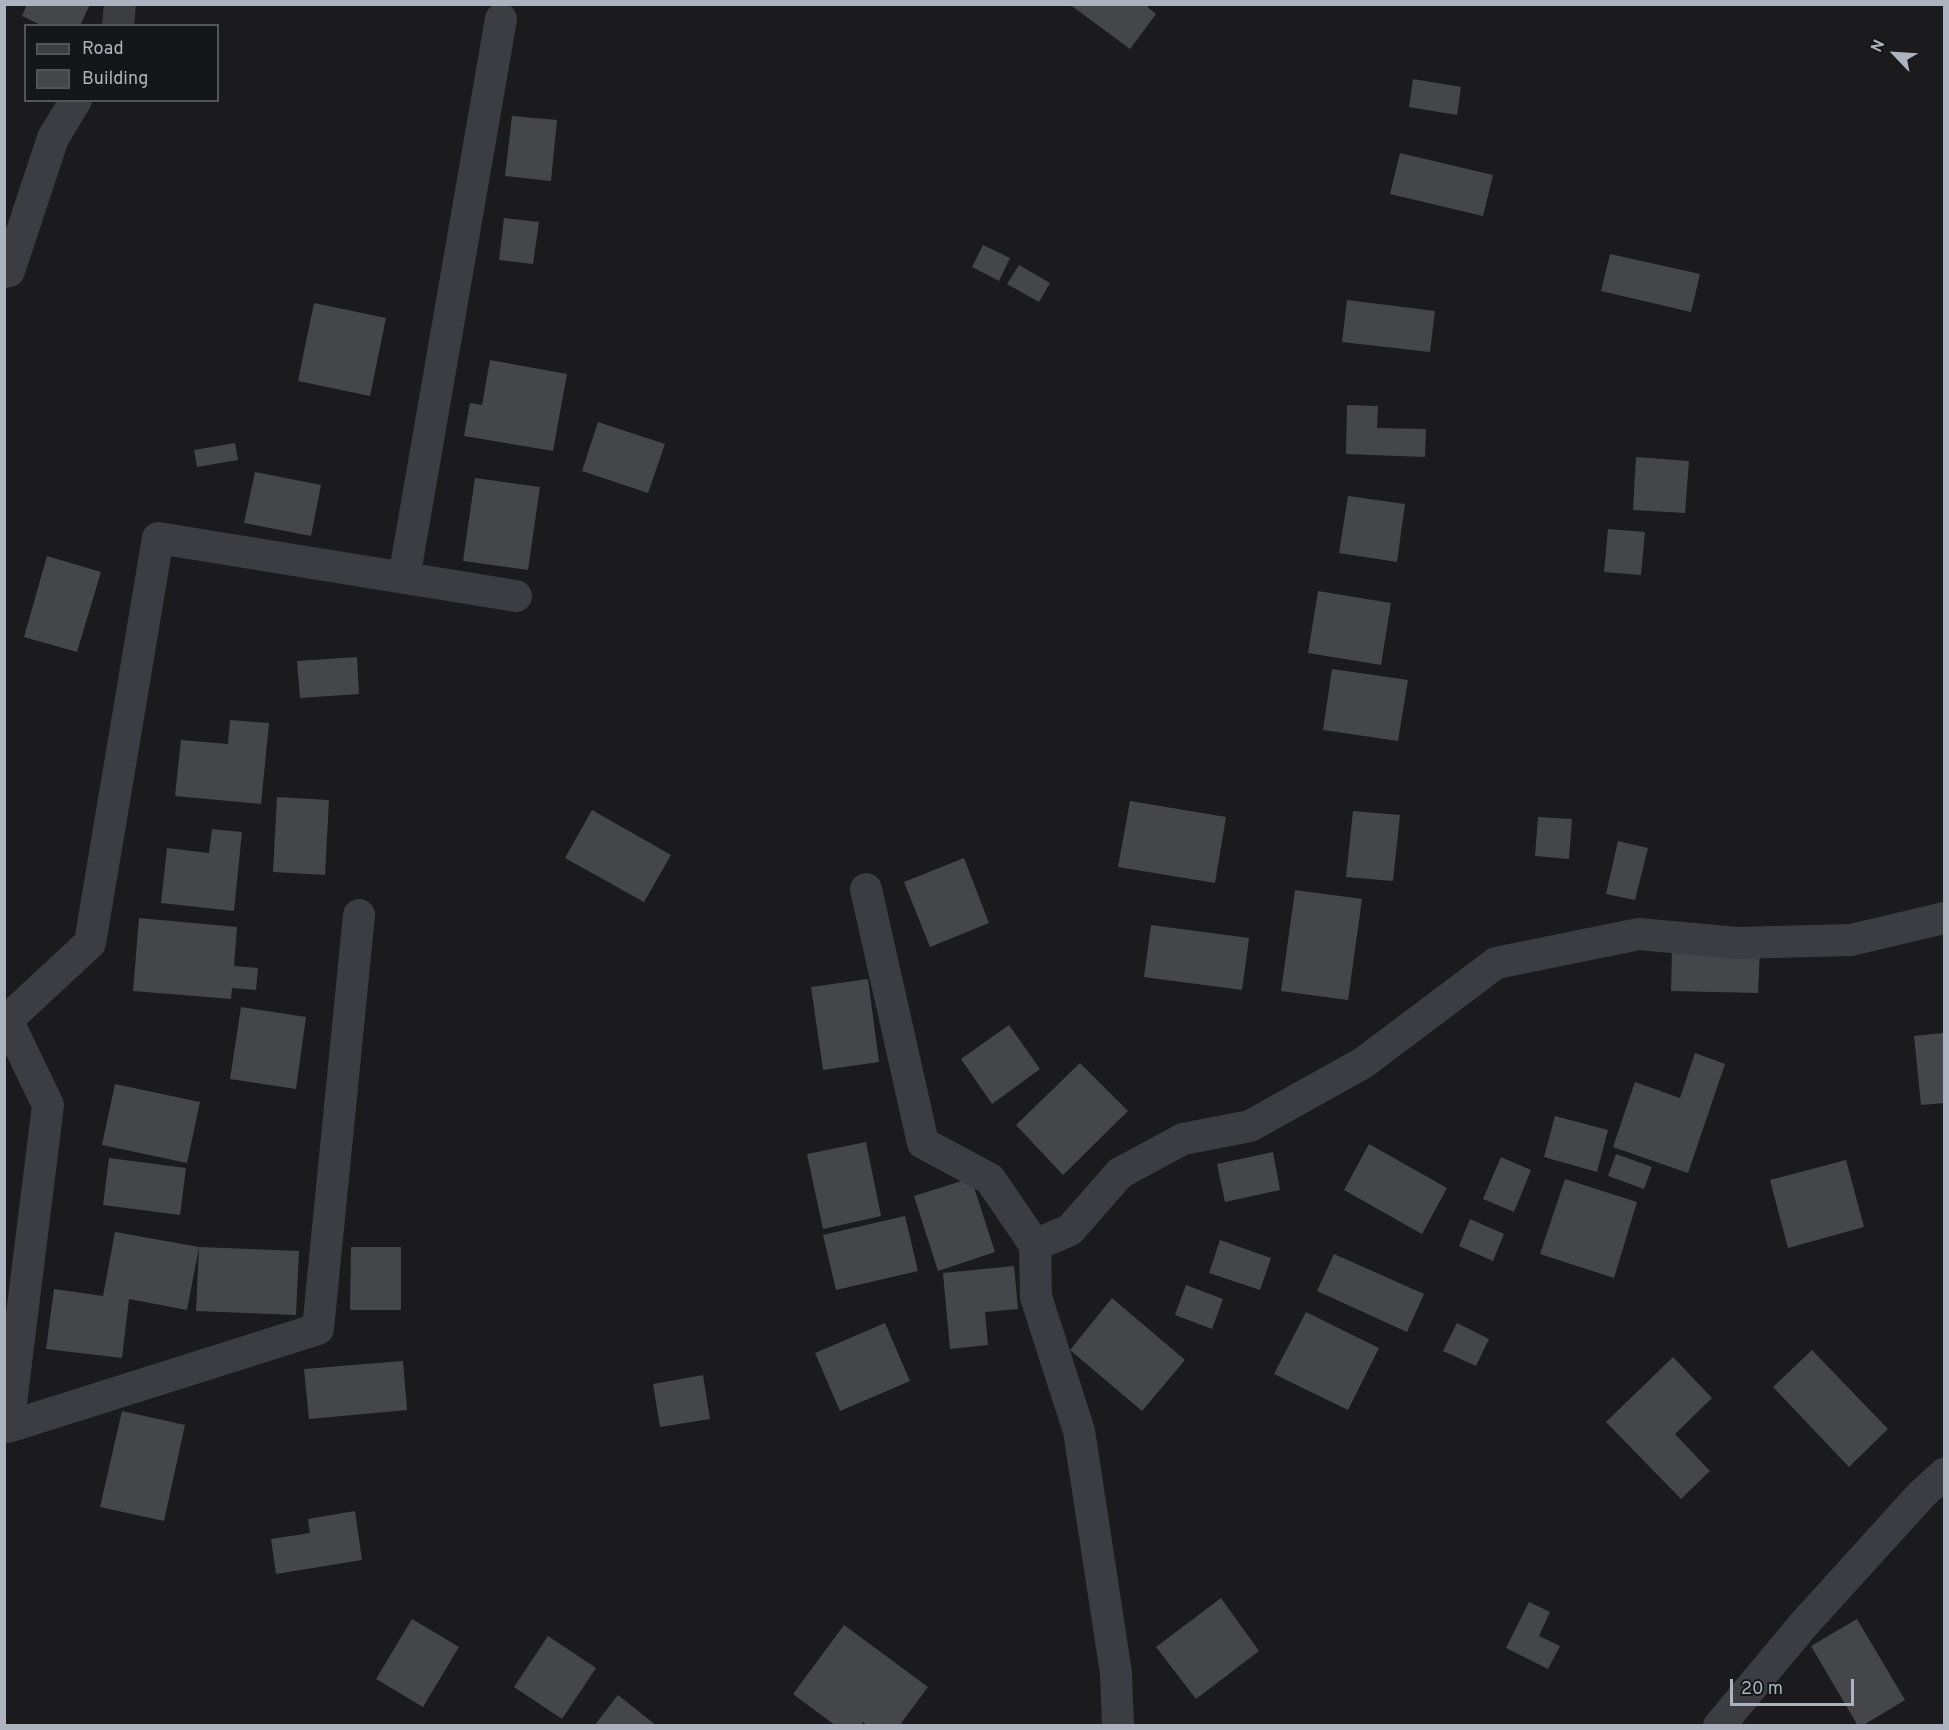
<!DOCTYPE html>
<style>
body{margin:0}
#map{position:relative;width:1949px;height:1730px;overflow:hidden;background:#1b1b1d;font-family:Overpass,sans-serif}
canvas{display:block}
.frame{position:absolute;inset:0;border:6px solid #acb3be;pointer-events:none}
.legend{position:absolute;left:24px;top:24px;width:195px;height:78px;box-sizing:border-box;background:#151618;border:2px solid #51555a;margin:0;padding:8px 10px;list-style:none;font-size:18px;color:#acb3be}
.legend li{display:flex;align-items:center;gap:12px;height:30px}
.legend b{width:30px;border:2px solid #51555a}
.north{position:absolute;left:1865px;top:24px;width:60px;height:60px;-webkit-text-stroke:4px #151618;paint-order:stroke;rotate:295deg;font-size:16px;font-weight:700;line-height:24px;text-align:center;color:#acb3be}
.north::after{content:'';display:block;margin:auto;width:21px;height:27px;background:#acb3be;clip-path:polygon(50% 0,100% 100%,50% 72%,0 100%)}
.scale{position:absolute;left:1730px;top:1679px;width:124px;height:27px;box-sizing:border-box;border:3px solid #acb3be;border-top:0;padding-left:8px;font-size:18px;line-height:21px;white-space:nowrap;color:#acb3be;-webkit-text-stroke:4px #151618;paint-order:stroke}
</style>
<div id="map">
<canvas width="1949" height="1730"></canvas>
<div class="frame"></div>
<ul class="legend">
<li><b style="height:8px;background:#3b3d43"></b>Road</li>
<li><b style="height:16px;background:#44464a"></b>Building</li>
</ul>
<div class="north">N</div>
<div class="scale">20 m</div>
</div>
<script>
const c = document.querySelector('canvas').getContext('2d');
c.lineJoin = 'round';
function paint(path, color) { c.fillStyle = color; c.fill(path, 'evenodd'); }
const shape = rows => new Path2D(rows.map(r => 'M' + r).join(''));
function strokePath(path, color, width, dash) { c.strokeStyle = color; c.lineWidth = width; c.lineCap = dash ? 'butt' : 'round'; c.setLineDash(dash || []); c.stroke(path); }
const building = shape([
 [27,4,90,4,80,26,43,26,22,16],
 [1069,4,1144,4,1156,14,1130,49],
 [1413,79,1461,87,1457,115,1409,107],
 [512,116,557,120,551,181,505,176],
 [1400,153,1493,175,1483,216,1390,194],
 [504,218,539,222,533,264,499,260],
 [983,245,1010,258,999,281,972,267],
 [1610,254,1700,274,1691,312,1601,291],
 [1019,265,1050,283,1039,302,1007,284],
 [1347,300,1435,311,1430,352,1342,342],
 [314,303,386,318,370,396,298,381],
 [490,360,567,374,553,451,464,436,470,403,482,405],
 [1347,405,1378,406,1377,428,1426,429,1425,457,1346,454],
 [598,422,665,444,648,493,582,471],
 [235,443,238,460,197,467,194,450],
 [1636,457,1689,461,1685,513,1633,510],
 [255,472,321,485,311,536,244,523],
 [475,478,540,487,528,570,463,561],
 [1348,496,1405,504,1397,562,1339,553],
 [1608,529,1645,532,1641,575,1604,572],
 [47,556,101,572,77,652,24,637],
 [1318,591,1391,603,1381,665,1308,653],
 [357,657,359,694,300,698,297,661],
 [1332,669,1408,680,1398,741,1323,730],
 [230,720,269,723,261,804,175,796,181,740,228,744],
 [277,797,329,800,325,875,273,872],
 [1130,801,1226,817,1215,883,1118,867],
 [592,810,671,855,644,902,565,858],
 [1353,811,1400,815,1393,881,1346,877],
 [1538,817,1572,819,1569,859,1535,856],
 [212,829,242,832,234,911,161,903,167,848,209,853],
 [1618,841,1648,848,1635,900,1606,894],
 [964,858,989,923,930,947,904,882],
 [1295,890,1362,899,1348,1000,1281,991],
 [139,918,237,927,234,966,258,968,256,990,232,988,231,999,133,991],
 [1151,925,1249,938,1242,990,1144,977],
 [1672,946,1760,948,1758,993,1671,991],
 [868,979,879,1062,823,1070,811,987],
 [241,1007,306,1017,296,1089,230,1079],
 [1009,1025,1040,1069,992,1104,961,1059],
 [1944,1033,1944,1103,1921,1105,1914,1036],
 [1695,1053,1725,1064,1688,1173,1613,1147,1635,1082,1680,1098],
 [1080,1063,1128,1111,1063,1175,1016,1125],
 [115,1084,200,1102,187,1163,102,1145],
 [1555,1116,1608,1130,1597,1172,1544,1157],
 [866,1142,881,1216,823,1229,807,1154],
 [1369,1144,1447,1188,1422,1234,1344,1190],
 [1273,1152,1280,1190,1225,1202,1217,1164],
 [1616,1154,1652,1167,1644,1189,1608,1176],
 [1501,1157,1531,1170,1514,1212,1483,1199],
 [109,1158,186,1168,180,1215,103,1205],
 [1846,1160,1864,1227,1788,1248,1770,1180],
 [971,1178,995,1252,938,1271,914,1196],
 [1565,1179,1637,1202,1614,1278,1540,1254],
 [905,1216,918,1271,836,1290,823,1235],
 [1470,1219,1504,1234,1493,1261,1459,1246],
 [115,1232,199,1247,187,1310,129,1299,122,1358,46,1349,54,1289,103,1296],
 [1220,1240,1271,1258,1260,1290,1209,1273],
 [199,1247,299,1251,296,1315,196,1311],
 [351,1247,401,1247,401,1310,350,1310],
 [1334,1254,1424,1294,1407,1332,1317,1291],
 [1014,1266,1018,1309,985,1312,988,1345,950,1349,943,1273],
 [1186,1285,1223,1299,1212,1329,1175,1315],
 [1112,1298,1185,1360,1142,1411,1070,1350],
 [1306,1312,1379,1348,1348,1410,1274,1374],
 [885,1323,910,1381,840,1411,815,1353],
 [1457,1323,1489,1339,1476,1366,1443,1351],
 [1812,1350,1888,1429,1849,1467,1773,1387],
 [1673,1357,1712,1398,1675,1434,1710,1471,1681,1499,1606,1422],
 [403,1361,407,1410,309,1419,304,1369],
 [703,1375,710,1419,660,1427,653,1384],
 [122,1411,185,1425,164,1521,100,1507],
 [355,1511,362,1560,276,1574,271,1539,310,1533,308,1519],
 [1221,1598,1259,1651,1196,1699,1156,1647],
 [1529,1602,1550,1612,1539,1636,1560,1646,1548,1669,1506,1648],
 [412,1619,459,1647,423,1707,376,1679],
 [1857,1619,1905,1700,1862,1726,1858,1726,1811,1646],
 [844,1625,928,1687,899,1726,868,1726,863,1722,861,1726,836,1726,793,1694],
 [548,1636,596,1668,562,1719,514,1687],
 [618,1695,657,1726,594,1726]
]);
const minor = shape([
 [118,26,120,4],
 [4,272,9,271,53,138,76,100],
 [404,578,501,19],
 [866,889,923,1143,990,1179,1035,1245],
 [359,915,318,1329,8,1427,48,1105,7,1020,90,943,158,538,516,596],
 [1118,1726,1116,1673,1079,1431,1036,1297,1035,1245,1070,1230,1120,1173,1183,1139,1250,1126,1363,1063,1496,963,1639,934,1737,943,1851,940,1944,918],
 [1719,1726,1804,1624,1921,1495,1944,1474]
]);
paint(building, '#44464a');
strokePath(minor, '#3b3d43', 32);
</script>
